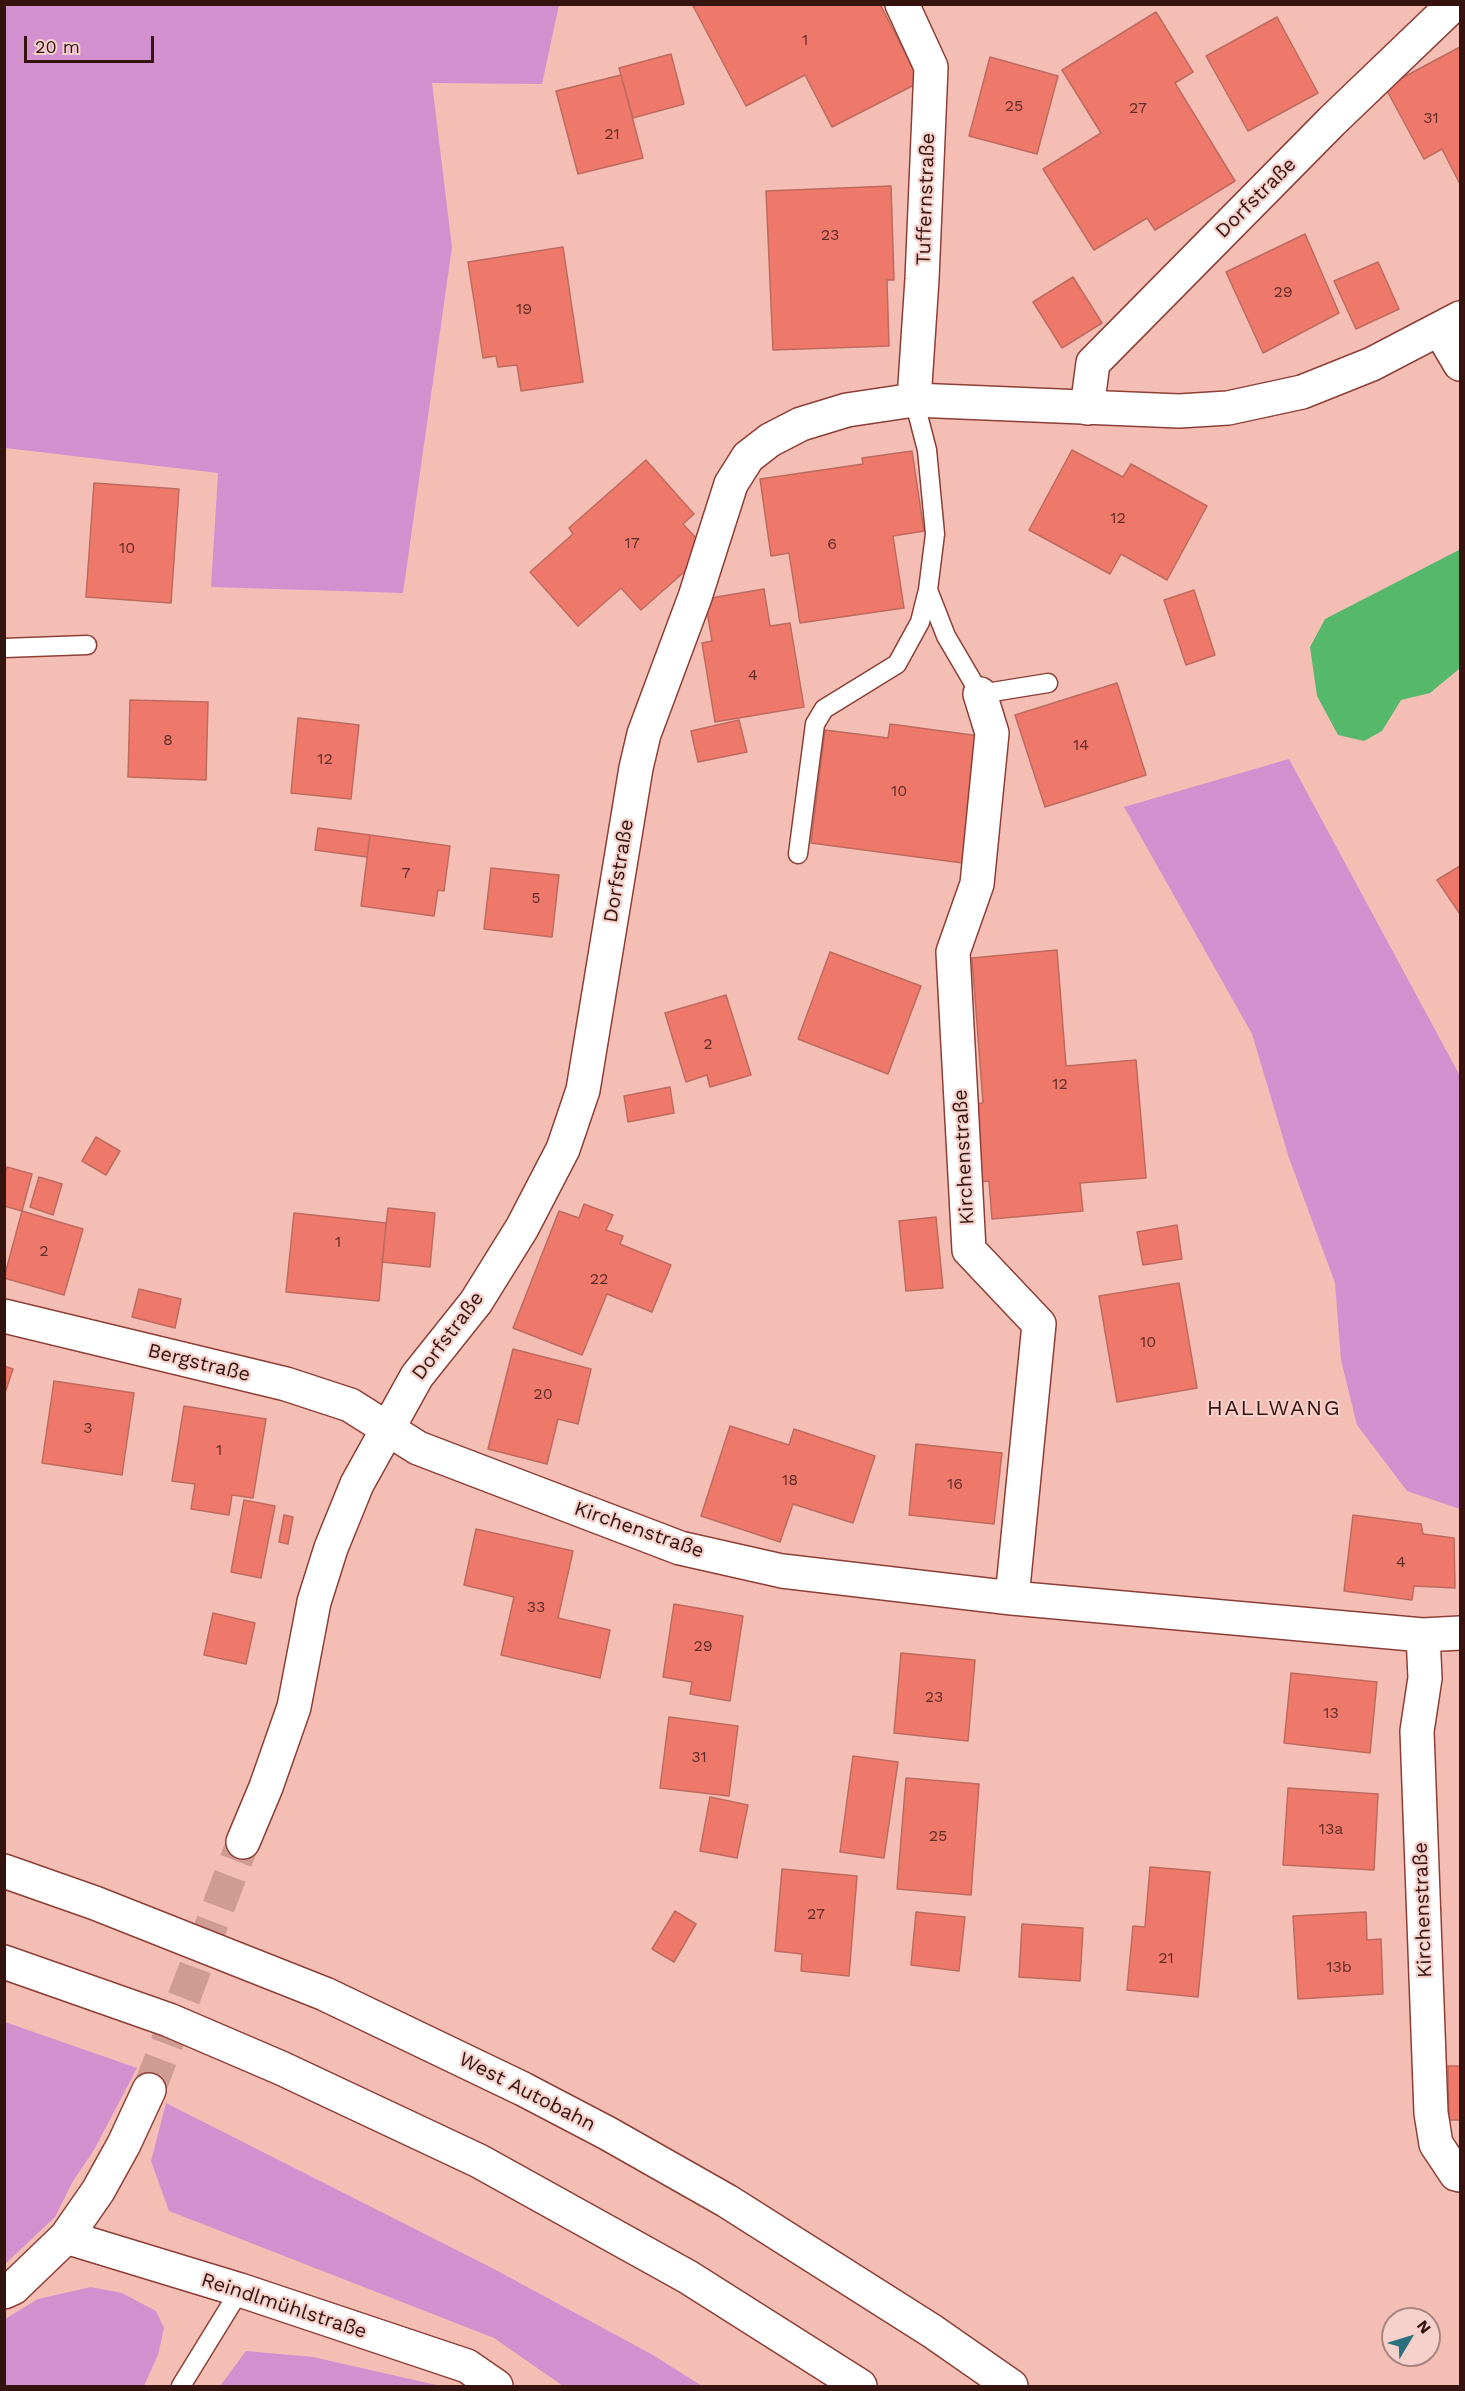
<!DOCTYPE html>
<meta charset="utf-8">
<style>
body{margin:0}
#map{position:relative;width:1465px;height:2391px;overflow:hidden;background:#f5beb5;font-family:"Work Sans",sans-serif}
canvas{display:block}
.frame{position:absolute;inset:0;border:6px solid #351410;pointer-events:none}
.north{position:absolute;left:1381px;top:2307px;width:60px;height:60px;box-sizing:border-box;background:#f6d0ca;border:2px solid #a98580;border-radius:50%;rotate:52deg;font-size:16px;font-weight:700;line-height:24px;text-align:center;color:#351410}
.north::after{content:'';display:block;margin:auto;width:21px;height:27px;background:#29717c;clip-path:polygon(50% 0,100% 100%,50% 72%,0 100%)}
.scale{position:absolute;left:24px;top:36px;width:130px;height:27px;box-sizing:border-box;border:3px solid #351410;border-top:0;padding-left:8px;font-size:18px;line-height:21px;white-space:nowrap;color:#351410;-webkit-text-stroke:4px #f6d0ca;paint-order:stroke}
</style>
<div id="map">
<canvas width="1465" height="2391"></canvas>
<div class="frame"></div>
<div class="north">N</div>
<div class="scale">20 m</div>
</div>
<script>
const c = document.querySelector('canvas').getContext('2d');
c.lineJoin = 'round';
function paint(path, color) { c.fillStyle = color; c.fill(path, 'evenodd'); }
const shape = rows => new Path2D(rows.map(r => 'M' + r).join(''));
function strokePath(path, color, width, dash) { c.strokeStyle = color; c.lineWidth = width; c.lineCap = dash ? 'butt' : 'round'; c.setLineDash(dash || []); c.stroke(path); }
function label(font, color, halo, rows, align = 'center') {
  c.font = font + ' "Work Sans",sans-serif'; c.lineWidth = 4.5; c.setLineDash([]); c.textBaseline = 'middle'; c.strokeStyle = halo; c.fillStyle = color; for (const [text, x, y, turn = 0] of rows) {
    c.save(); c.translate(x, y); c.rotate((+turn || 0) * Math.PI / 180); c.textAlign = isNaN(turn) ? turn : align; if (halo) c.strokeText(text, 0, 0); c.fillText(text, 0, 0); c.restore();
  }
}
const green = shape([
 [5,4,559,5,542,84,432,83,452,247,403,593,211,587,218,473,5,448],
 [1289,759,1460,1076,1460,1509,1407,1491,1357,1425,1341,1360,1335,1283,1289,1158,1252,1034,1124,807],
 [5,2022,137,2068,94,2150,73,2181,55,2217,5,2264],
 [166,2103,494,2269,653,2355,702,2386,563,2386,494,2338,169,2211,151,2161],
 [91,2287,122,2293,156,2311,164,2328,158,2355,144,2386,5,2386,5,2319,38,2299],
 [246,2351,313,2357,441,2386,220,2386]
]);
const water = shape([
 [1459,550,1460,553,1459,669,1430,693,1401,700,1382,731,1364,741,1338,735,1317,696,1310,647,1325,619]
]);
const building = shape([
 [692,4,880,4,920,82,832,127,805,75,746,106,692,4],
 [1156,12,1193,72,1175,83,1235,181,1155,230,1147,218,1094,250,1043,169,1101,133,1062,70,1156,12],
 [1277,17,1318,93,1248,131,1206,56,1277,17],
 [1460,47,1460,184,1442,149,1424,159,1385,87,1460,47],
 [671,54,684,104,633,118,619,68,671,54],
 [990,57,1058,76,1037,154,969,136,990,57],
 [621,75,643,158,578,174,556,91,621,75],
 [891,186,894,280,887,280,889,346,773,350,766,191,891,186],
 [1305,234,1339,313,1263,353,1226,272,1305,234],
 [563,247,583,382,521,391,517,365,498,367,496,356,483,358,468,262,563,247],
 [1378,262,1399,309,1356,329,1334,281,1378,262],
 [1073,277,1102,323,1062,348,1033,302,1073,277],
 [1072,450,1123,477,1131,464,1207,506,1167,580,1121,554,1110,574,1029,530,1072,450],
 [912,451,924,531,893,536,904,608,800,623,789,553,771,556,760,479,863,464,862,458,912,451],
 [646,460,694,514,683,524,708,551,641,610,621,588,578,626,530,572,573,534,569,528,646,460],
 [94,483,179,489,171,603,86,597,94,483],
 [764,589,770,626,790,623,804,707,715,722,702,643,712,641,705,599,764,589],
 [1194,590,1215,655,1186,665,1164,600,1194,590],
 [1117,683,1146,775,1045,807,1015,715,1117,683],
 [130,700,208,702,206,780,128,777,130,700],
 [298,718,359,725,351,799,291,793,298,718],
 [739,720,747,752,698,762,691,731,739,720],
 [890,724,987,737,970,864,811,843,825,730,888,738,890,724],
 [318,828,370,835,367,857,315,850,318,828],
 [370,835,450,846,444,891,438,890,434,916,361,906,370,835],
 [1460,866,1460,914,1437,880,1460,866],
 [491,868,559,875,552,937,484,929,491,868],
 [1057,950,1066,1066,1136,1060,1146,1178,1080,1183,1083,1211,992,1219,989,1181,970,1183,963,1105,983,1103,972,958,1057,950],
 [830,952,921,986,888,1074,798,1039,830,952],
 [726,995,751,1075,710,1087,707,1075,686,1082,665,1013,726,995],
 [670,1087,674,1113,628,1122,624,1096,670,1087],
 [96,1137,120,1151,106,1175,82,1161,96,1137],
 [7,1167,32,1174,22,1211,4,1206,4,1177,7,1167],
 [39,1177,62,1184,53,1215,30,1207,39,1177],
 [584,1204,613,1215,606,1230,623,1236,620,1244,671,1265,652,1312,607,1294,582,1355,513,1328,559,1211,579,1218,584,1204],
 [388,1208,435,1213,430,1267,382,1262,388,1208],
 [22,1211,83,1229,64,1295,4,1278,22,1211],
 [294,1213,386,1223,379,1301,286,1292,294,1213],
 [936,1217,943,1288,906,1291,899,1221,936,1217],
 [1177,1225,1182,1259,1143,1265,1137,1232,1177,1225],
 [1179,1283,1197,1388,1117,1402,1099,1296,1179,1283],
 [139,1289,181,1299,175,1328,132,1317,139,1289],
 [513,1349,591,1369,578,1424,558,1419,547,1464,488,1449,513,1349],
 [4,1366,13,1369,4,1396,4,1366],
 [54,1381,134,1393,122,1475,42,1463,54,1381],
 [184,1406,266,1419,253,1498,232,1495,229,1515,191,1509,195,1484,172,1481,184,1406],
 [730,1426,789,1445,794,1429,875,1456,853,1523,793,1504,780,1542,701,1516,730,1426],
 [916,1444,1002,1453,994,1524,909,1515,916,1444],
 [244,1500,275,1506,261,1578,231,1572,244,1500],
 [284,1515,293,1517,288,1544,279,1542,284,1515],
 [1353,1515,1421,1524,1423,1534,1454,1538,1455,1588,1414,1586,1412,1600,1344,1591,1353,1515],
 [476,1529,573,1551,558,1618,610,1630,600,1678,501,1655,514,1597,464,1585,476,1529],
 [674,1604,743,1616,730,1701,690,1694,692,1682,663,1677,674,1604],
 [213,1613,255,1623,246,1664,204,1655,213,1613],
 [901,1653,975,1660,968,1741,894,1733,901,1653],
 [1291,1673,1377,1682,1370,1753,1284,1743,1291,1673],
 [669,1717,738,1726,729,1796,660,1788,669,1717],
 [853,1756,898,1762,884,1858,840,1852,853,1756],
 [906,1778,979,1784,971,1895,897,1889,906,1778],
 [1288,1788,1378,1794,1374,1870,1283,1865,1288,1788],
 [710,1797,748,1805,737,1858,700,1851,710,1797],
 [1150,1867,1210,1872,1198,1997,1127,1990,1133,1926,1145,1927,1150,1867],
 [782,1869,857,1876,849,1976,801,1971,802,1954,775,1951,782,1869],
 [675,1911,696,1924,674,1962,652,1949,675,1911],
 [916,1912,965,1917,959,1971,911,1965,916,1912],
 [1366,1912,1367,1940,1381,1939,1383,1994,1298,1999,1293,1916,1366,1912],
 [1022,1924,1083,1928,1080,1981,1019,1977,1022,1924],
 [1448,2066,1460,2066,1460,2120,1449,2120,1448,2066]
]);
const secondaryTunnel = shape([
 [149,2090,243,1842]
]);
const lane = shape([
 [914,400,927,450,935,534,928,590,946,636,980,694,1048,683],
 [4,648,87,645],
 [798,854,815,724,824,709,897,664,920,622,928,590],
 [181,2386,240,2290]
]);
const street = shape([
 [902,4,931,67,922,279,914,400],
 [1087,408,1093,363,1332,121,1454,4],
 [980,694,992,733,977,884,953,952,969,1250,1039,1324,1012,1598],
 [4,1316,286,1384,350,1405,418,1448,680,1548,782,1571,1012,1598,1423,1635,1460,1633],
 [1423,1635,1425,1678,1417,1731,1431,2113,1436,2144,1456,2174,1460,2175],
 [66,2237,240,2290,467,2366,496,2386]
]);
const secondary = shape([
 [1440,330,1460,364],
 [243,1842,266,1787,294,1707,314,1602,331,1548,357,1484,417,1376,476,1302,522,1228,563,1149,583,1090,636,768,644,734,695,597,731,484,748,457,770,440,801,424,847,410,914,400,1179,411,1228,408,1302,392,1372,364,1460,318],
 [4,2292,13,2288,66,2237,98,2191,124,2144,149,2090]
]);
const highway = shape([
 [4,1871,95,1903,325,1994,523,2089,607,2133,727,2201,932,2331,1011,2386],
 [4,1962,169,2020,281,2068,479,2161,688,2277,860,2386]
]);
const numberNames = [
 ["1",805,40],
 ["25",1014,106],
 ["27",1138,108],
 ["31",1431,118],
 ["21",612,134],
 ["23",830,235],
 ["29",1283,292],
 ["19",524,309],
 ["12",1118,518],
 ["17",632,543],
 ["6",832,544],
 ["10",127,548],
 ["4",753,675],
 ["8",168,740],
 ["14",1081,745],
 ["12",325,759],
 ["10",899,791],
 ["7",406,873],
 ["5",536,898],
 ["2",708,1044],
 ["12",1060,1084],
 ["1",338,1242],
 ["2",44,1251],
 ["22",599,1279],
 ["10",1148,1342],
 ["20",543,1394],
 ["3",88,1428],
 ["1",219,1450],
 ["18",790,1480],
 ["16",955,1484],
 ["4",1401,1562],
 ["33",536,1607],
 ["29",703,1646],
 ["23",934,1697],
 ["13",1331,1713],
 ["31",699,1757],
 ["13a",1331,1829],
 ["25",938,1836],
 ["27",816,1914],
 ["21",1166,1958],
 ["13b",1339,1967]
];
const streetNames = [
 ["Dorfstraße",1256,198,-45],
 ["Tuffernstraße",926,199,-88],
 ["Dorfstraße",619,871,-81],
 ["Kirchenstraße",964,1157,-93],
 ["Dorfstraße",448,1336,-53],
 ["Bergstraße",199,1363,14],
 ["Kirchenstraße",639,1530,19],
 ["Kirchenstraße",1423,1910,-92],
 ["West Autobahn",527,2092,27],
 ["Reindlmühlstraße",284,2306,18]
];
const quarterNames = [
 ["HALLWANG",1274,1409]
];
paint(green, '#d390cf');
paint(water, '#55b86a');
paint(building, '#ee796b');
strokePath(building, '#be6a5f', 1.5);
strokePath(secondaryTunnel, '#cf9c94', 33, [33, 16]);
strokePath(lane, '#8d3f36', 21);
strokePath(street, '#8d3f36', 36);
strokePath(secondary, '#8d3f36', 36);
strokePath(highway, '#8d3f36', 36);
strokePath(lane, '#fff', 18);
strokePath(street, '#fff', 33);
strokePath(secondary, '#fff', 33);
strokePath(highway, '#fff', 33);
label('16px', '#632d27', null, numberNames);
label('20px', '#351410', '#f6d0ca', streetNames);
c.letterSpacing = '1.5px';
label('22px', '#351410', '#f6d0ca', quarterNames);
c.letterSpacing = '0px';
</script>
